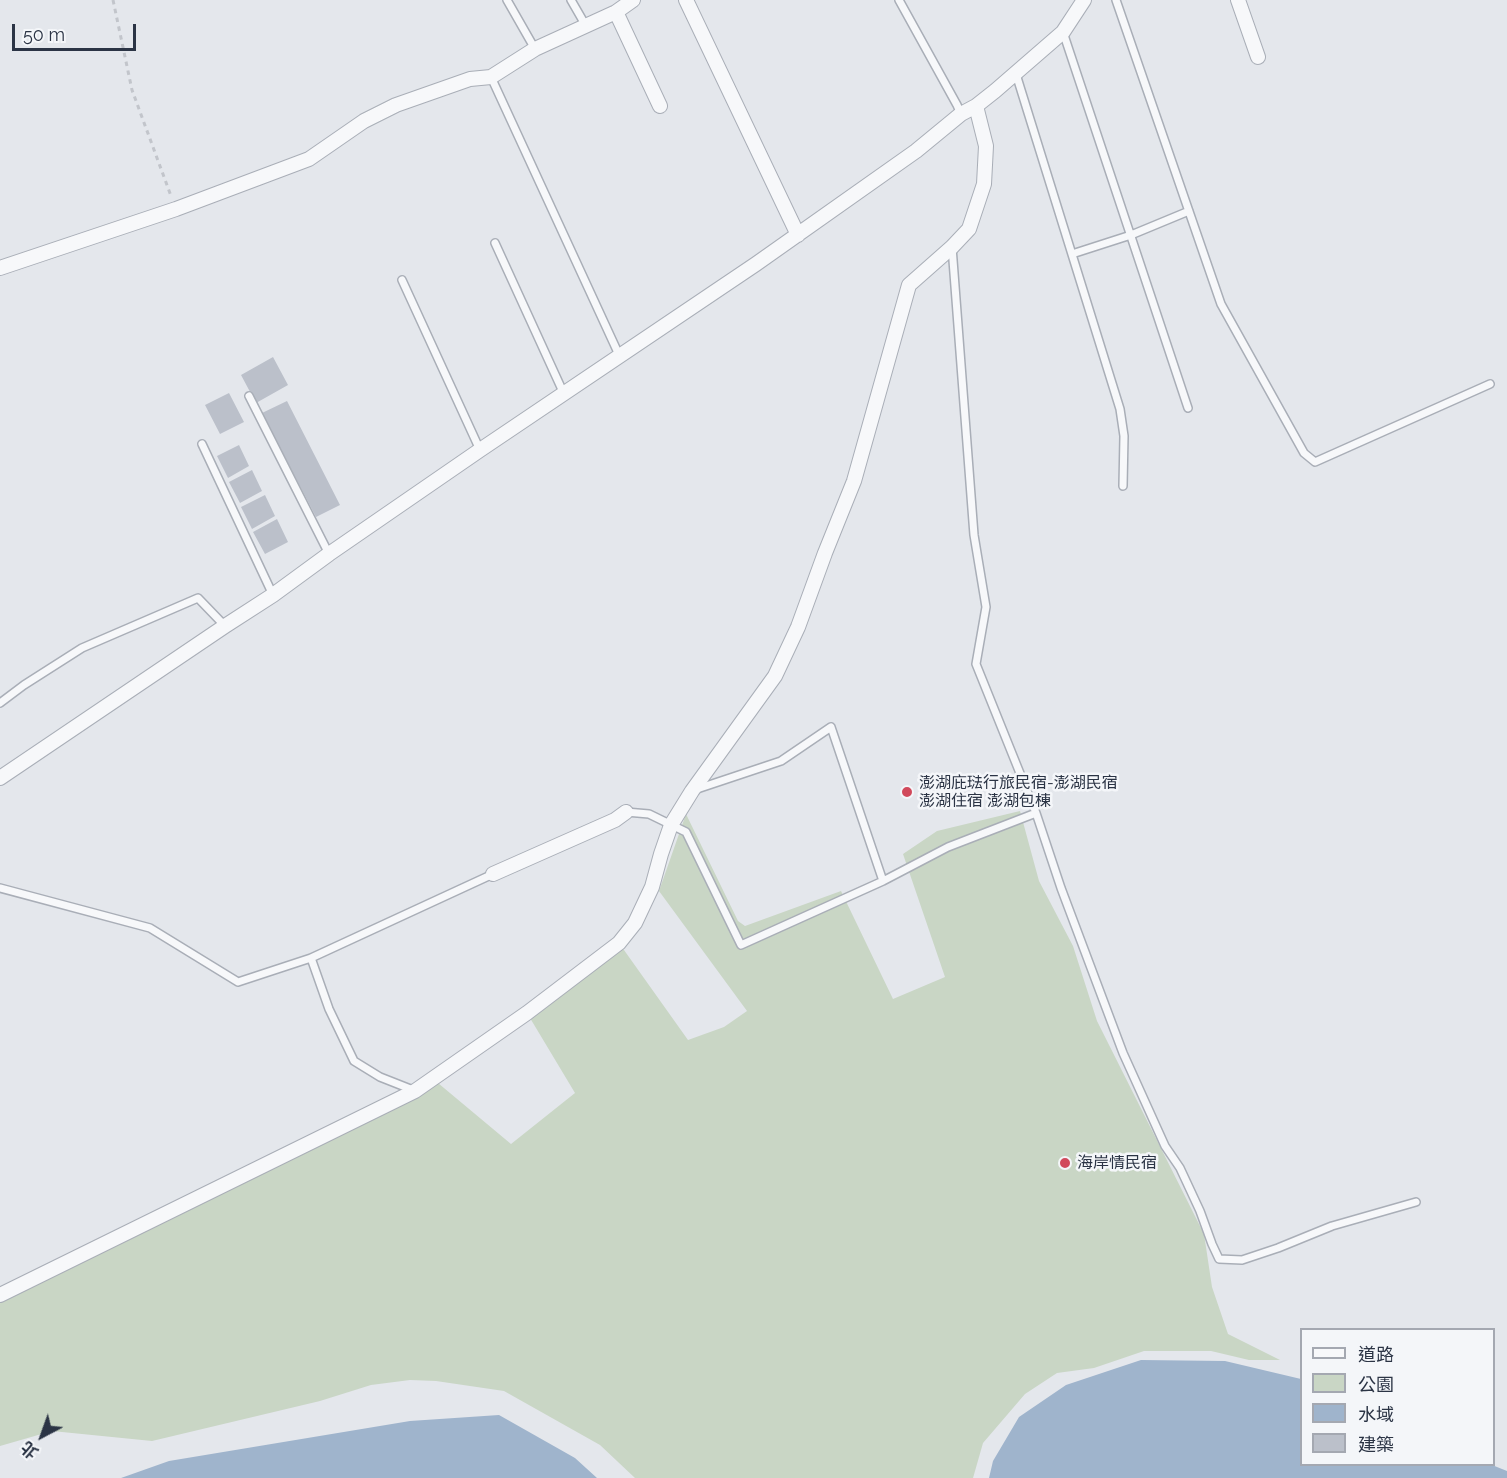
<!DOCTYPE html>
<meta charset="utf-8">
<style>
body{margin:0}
#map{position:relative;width:1507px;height:1478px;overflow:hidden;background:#e4e7ec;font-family:Raleway,"Noto Sans TC",sans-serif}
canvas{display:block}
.legend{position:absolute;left:1300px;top:1328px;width:195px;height:138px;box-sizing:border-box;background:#f4f6f9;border:2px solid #a4a8b1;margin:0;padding:8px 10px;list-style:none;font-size:18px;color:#2b3445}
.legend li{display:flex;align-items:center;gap:12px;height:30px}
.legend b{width:30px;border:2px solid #a4a8b1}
.north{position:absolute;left:12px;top:1406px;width:60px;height:60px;-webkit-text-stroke:4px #f4f6f9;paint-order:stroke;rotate:221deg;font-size:16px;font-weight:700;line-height:24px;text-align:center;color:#2b3445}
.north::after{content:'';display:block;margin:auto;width:21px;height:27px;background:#2b3445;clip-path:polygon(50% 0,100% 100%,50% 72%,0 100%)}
.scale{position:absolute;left:12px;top:24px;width:124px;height:27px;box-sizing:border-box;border:3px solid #2b3445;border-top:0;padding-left:8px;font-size:18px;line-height:21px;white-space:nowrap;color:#2b3445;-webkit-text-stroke:4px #f4f6f9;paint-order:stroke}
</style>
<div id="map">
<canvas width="1507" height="1478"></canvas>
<ul class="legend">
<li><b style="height:8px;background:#f7f8fa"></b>道路</li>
<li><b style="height:16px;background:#c9d6c5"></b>公園</li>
<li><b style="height:16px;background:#9fb4cc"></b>水域</li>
<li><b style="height:16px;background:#bbc0ca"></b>建築</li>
</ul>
<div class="north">北</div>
<div class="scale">50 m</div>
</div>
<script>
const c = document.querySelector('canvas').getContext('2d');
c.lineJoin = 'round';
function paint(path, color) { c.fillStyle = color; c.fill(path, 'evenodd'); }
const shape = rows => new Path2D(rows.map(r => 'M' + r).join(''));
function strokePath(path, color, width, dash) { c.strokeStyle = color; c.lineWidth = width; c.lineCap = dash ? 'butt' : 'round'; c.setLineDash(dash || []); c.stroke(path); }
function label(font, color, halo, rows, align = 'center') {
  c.font = font + ' Raleway,"Noto Sans TC",sans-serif'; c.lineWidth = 5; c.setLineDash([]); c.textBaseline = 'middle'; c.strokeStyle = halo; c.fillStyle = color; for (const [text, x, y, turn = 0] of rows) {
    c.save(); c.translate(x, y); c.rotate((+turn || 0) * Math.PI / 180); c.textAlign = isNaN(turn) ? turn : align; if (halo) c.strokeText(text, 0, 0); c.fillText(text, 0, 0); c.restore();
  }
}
const green = shape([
 [1020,811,1039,881,1073,946,1097,1021,1204,1234,1212,1287,1228,1334,1280,1360,1249,1360,1211,1351,1144,1351,1094,1368,1057,1373,1025,1394,983,1443,973,1478,635,1478,600,1445,504,1391,436,1381,410,1380,371,1385,320,1401,152,1441,52,1431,0,1446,0,1298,432,1078,511,1144,575,1093,527,1013,619,943,688,1040,724,1027,747,1011,659,891,686,814,738,921,745,926,841,891,893,999,945,977,903,854,937,831]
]);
const water = shape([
 [1141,1360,1225,1361,1301,1379,1302,1464,1492,1465,1507,1471,1507,1478,989,1478,993,1461,1019,1417,1066,1385],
 [499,1415,575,1458,597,1478,121,1478,169,1461,410,1421]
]);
const building = shape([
 [273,357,288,385,256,403,241,375],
 [229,393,244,422,220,434,205,405],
 [287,401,340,505,316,517,262,413],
 [239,445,249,466,228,478,217,456],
 [252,470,262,491,240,503,229,482],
 [265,495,275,516,252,529,241,507],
 [277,519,288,542,265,554,253,532]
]);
const path = shape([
 [113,0,132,90,171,196]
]);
const lane = shape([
 [507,0,535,49],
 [571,0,586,26],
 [899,0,957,105,961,114],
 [1116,0,1221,304,1304,453,1315,462,1490,384],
 [1063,32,1188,408],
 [1016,74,1120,409,1124,436,1123,486],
 [491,77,620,357],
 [495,243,564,394],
 [952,247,974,535,986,607,976,664,1036,813,1061,888,1123,1053,1165,1146,1180,1168,1200,1211,1212,1244,1219,1259,1242,1260,1278,1248,1332,1226,1416,1202],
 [1072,254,1131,235,1189,211],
 [402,280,480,450],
 [249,396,329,554],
 [202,444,273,595],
 [0,703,24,685,82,648,198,598,225,626],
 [697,789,781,761,831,727,883,881],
 [626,812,649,814,686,832,741,945,883,881,948,847,1036,813],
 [0,888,150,928,238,982,311,958,329,1009,354,1061,380,1077,413,1090],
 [311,958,493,874]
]);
const street = shape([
 [686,0,798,235],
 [1238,0,1258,57],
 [616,12,660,106],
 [0,268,176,209,309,159,364,121,396,105,470,79,491,77,535,49,616,12,633,0],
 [0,778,225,626,273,595,329,554,480,450,756,264,916,151,961,114,976,106,995,91,1063,32,1084,0],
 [493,874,615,820,626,812],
 [0,1295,415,1091,527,1013,619,943,635,923,652,887,661,854,671,825,692,791,775,676,798,627,825,553,854,481,909,285,952,247,969,229,984,184,986,146,976,106]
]);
const markers = [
 [907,792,6,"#d1495b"],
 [1065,1163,6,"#d1495b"]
];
const poiNames = [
 ["澎湖庇琺行旅民宿-澎湖民宿",919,783],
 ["澎湖住宿 澎湖包棟",919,801],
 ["海岸情民宿",1077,1163]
];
paint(green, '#c9d6c5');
paint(water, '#9fb4cc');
paint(building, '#bbc0ca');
strokePath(lane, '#a9aeb7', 10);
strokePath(street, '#a9aeb7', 16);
strokePath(path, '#c2c5cb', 3, [4.5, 4.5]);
strokePath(lane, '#f7f8fa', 7);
strokePath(street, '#f7f8fa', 14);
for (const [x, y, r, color] of markers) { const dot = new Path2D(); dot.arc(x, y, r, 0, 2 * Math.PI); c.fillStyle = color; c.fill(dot); strokePath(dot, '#f4f6f9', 2); }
label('16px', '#2b3445', '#f4f6f9', poiNames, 'left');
</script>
